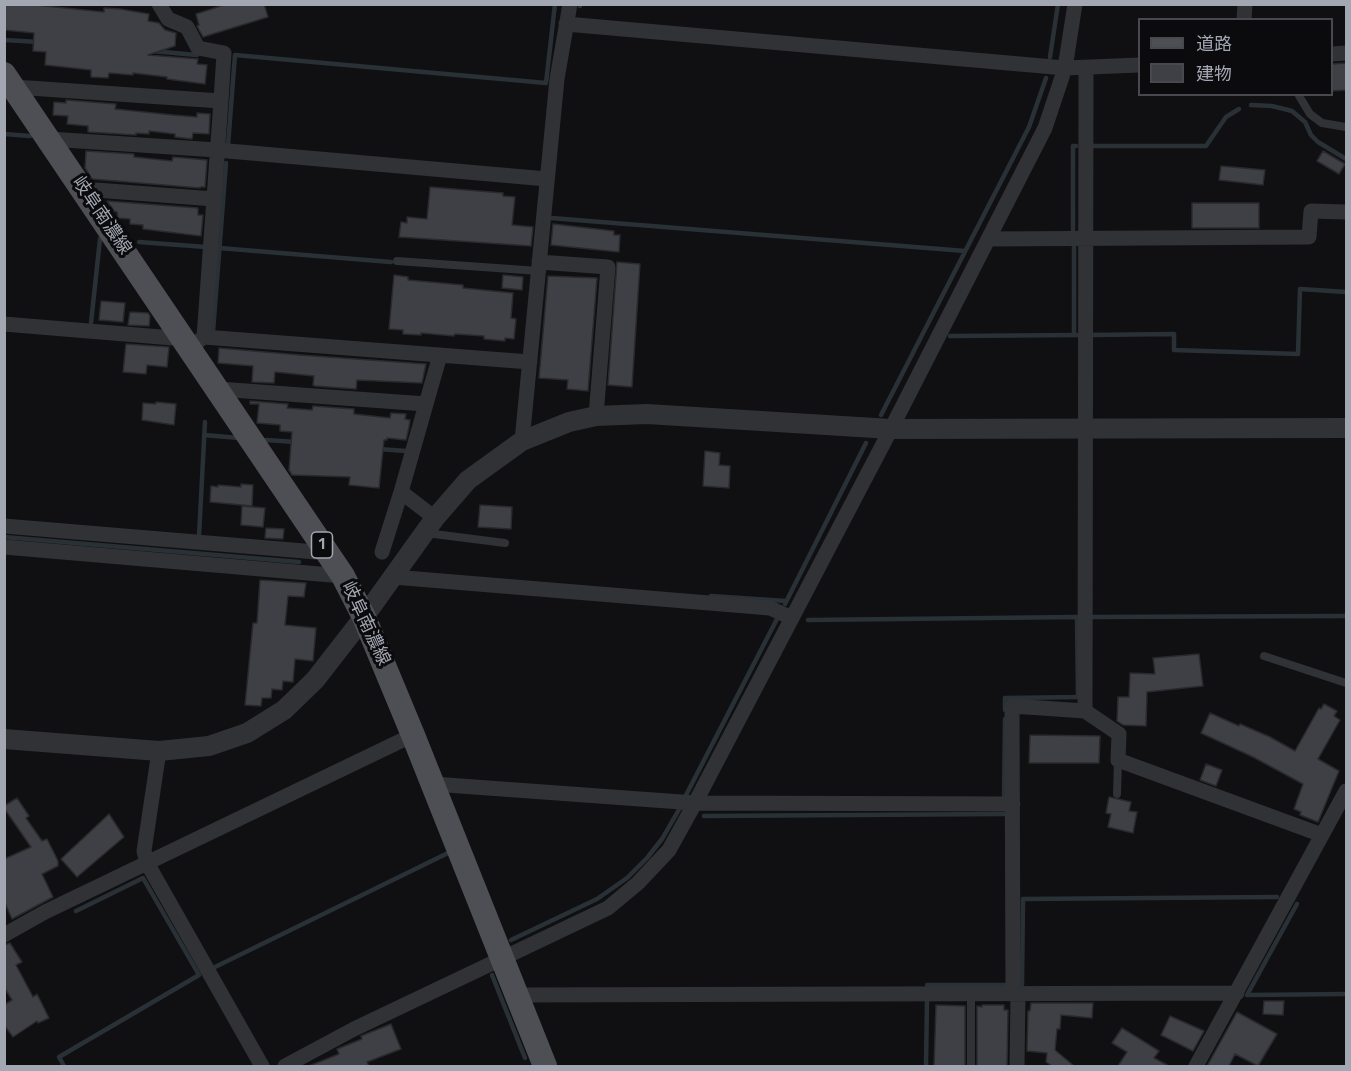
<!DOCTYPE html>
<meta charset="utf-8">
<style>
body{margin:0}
#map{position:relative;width:1351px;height:1071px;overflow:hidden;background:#101012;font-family:"Titillium Web","Noto Sans JP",sans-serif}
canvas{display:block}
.frame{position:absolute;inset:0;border:6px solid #a2a7b2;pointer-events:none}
.legend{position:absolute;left:1138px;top:18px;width:195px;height:78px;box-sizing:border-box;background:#0b0b0d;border:2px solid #47494f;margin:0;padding:8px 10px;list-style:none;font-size:18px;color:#a2a7b2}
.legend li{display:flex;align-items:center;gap:12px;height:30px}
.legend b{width:30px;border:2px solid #47494f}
</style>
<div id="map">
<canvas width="1351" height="1071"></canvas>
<div class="frame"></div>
<ul class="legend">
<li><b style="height:8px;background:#4d4f55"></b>道路</li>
<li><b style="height:16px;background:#3f4045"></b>建物</li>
</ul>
</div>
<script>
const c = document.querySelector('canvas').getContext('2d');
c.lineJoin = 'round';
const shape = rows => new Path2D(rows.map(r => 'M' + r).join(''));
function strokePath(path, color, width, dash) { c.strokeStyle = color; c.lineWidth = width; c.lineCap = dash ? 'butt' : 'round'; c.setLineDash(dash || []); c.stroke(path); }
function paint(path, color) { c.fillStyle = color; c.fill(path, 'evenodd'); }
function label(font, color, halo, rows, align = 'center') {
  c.font = font + ' "Titillium Web","Noto Sans JP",sans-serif'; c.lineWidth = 6; c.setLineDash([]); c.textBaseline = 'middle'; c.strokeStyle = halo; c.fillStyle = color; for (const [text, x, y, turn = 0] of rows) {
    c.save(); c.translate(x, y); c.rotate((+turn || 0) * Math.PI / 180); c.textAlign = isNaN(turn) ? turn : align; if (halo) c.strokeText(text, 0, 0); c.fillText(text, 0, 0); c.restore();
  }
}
const stream = shape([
 [580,6,580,4],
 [4,40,39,42],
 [152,51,197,55],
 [1050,57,1058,4],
 [1251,105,1272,106,1292,111,1305,122,1311,135,1318,142,1346,159],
 [4,134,30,136],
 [228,145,235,55,546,83,555,4],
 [1089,146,1206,146,1226,117,1239,109],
 [551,218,965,251],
 [1073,231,1073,146,1076,146],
 [139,242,206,247],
 [219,248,391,262],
 [91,323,100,239],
 [213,332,226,163],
 [1074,335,1074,247],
 [1091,335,1174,334,1174,350,1298,354,1300,289,1346,292],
 [950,336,1077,335],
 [881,415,1029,127,1046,78],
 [204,435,239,438],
 [266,440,295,442],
 [379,449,406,451],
 [199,536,205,422],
 [4,537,299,562],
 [711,596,786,601],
 [785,604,866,443],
 [1092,617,1346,616],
 [808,620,1077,617,1078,697,1005,698,1005,710],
 [685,797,778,617],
 [1004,799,1005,719],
 [704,816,1004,814],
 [1297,904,1247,995,1346,994],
 [76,911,143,878,199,975],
 [511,940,597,899,627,878,647,858,662,839,681,806],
 [215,967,448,853],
 [492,975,525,1058],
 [927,985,1006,985],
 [1020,985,1022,985,1023,899,1277,897],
 [64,1066,59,1057,199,975],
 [926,1066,927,1000]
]);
const building = shape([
 [5,4,26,4,104,12,104,8,120,9,149,14,148,21,159,23,165,30,176,33,175,46,148,55,198,59,197,64,207,65,205,84,167,79,167,77,133,73,133,75,109,73,108,78,91,77,91,70,45,65,46,52,33,51,34,33,4,30,5,4],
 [227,4,264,4,268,17,203,37,197,26,199,25,196,14,227,4],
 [1347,63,1347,90,1332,91,1332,64,1347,63],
 [66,100,116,104,115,109,173,115,197,117,197,113,210,114,209,134,193,133,192,139,175,137,175,134,149,131,149,134,136,133,136,135,88,132,88,126,67,124,68,116,53,115,54,102,66,103,66,100],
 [86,151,134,154,134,157,172,161,173,157,207,160,205,187,200,187,200,188,92,179,85,168,86,151],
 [1323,151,1345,164,1339,174,1317,161,1323,151],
 [1221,166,1265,170,1263,185,1219,180,1221,166],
 [430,187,503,193,503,196,515,197,512,225,533,227,531,246,399,237,401,222,407,223,407,217,427,219,430,187],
 [107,201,198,208,198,215,203,215,201,236,143,229,143,225,130,224,130,219,118,218,117,212,114,211,107,201],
 [1192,203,1259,203,1259,228,1192,228,1192,203],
 [553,224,614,231,614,235,620,235,619,252,551,245,553,224],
 [617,262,640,264,632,387,608,385,617,262],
 [394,275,408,277,408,280,463,285,463,288,513,293,511,318,516,319,514,339,505,338,505,341,484,339,484,336,455,334,454,336,421,333,421,335,403,334,403,330,389,329,394,275],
 [503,275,523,277,522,290,502,288,503,275],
 [548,276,597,278,588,391,567,389,568,380,539,378,548,276],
 [101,301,125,303,123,322,99,320,101,301],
 [130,312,148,313,150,316,149,326,128,325,130,312],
 [126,344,169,347,167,367,147,365,146,374,123,372,126,344],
 [219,348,300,355,426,364,422,383,357,380,356,389,315,386,313,385,314,376,275,372,274,383,252,382,253,366,218,363,219,348],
 [250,401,288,404,287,408,312,410,313,406,354,409,354,414,390,418,391,413,406,414,405,419,410,420,409,427,406,440,387,438,387,440,384,440,379,488,349,485,350,477,292,475,289,470,292,432,280,431,280,425,257,423,259,404,250,404,250,401],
 [156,402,176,404,174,425,142,420,143,403,156,404,156,402],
 [705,451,720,453,719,465,730,466,729,488,703,486,705,451],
 [241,484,253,485,252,506,210,502,211,486,218,487,218,485,241,487,241,484],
 [480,505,512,507,511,529,478,527,480,505],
 [242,506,265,508,263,527,241,525,242,506],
 [266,528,284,529,283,539,265,538,266,528],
 [260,580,306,583,304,597,288,596,285,625,316,628,313,661,295,659,293,682,283,681,282,690,272,689,271,698,262,698,261,706,245,705,253,623,257,623,260,580],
 [1199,654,1203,686,1147,692,1146,726,1123,725,1117,721,1118,697,1129,697,1130,673,1155,674,1153,658,1199,654],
 [1324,704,1337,711,1334,716,1340,720,1318,759,1339,771,1318,822,1300,815,1301,812,1294,809,1303,784,1253,757,1201,733,1210,713,1239,726,1240,724,1270,737,1295,751,1319,708,1321,709,1324,704],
 [1030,735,1100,736,1099,763,1029,763,1030,735],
 [1206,764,1222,770,1216,786,1200,780,1206,764],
 [1109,797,1131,802,1129,811,1137,812,1133,833,1108,827,1111,814,1106,813,1109,797],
 [17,798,29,816,26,818,42,841,47,839,58,861,58,866,42,874,53,897,12,919,4,901,4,859,31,847,4,808,4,806,17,798],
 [109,814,124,837,77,877,61,859,109,814],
 [10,943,22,962,16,965,33,997,37,994,49,1018,38,1023,37,1021,13,1037,4,1025,4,1005,12,1000,4,987,4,945,10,943],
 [1264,1001,1284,1001,1283,1015,1263,1014,1264,1001],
 [1031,1003,1093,1003,1092,1018,1061,1015,1060,1029,1057,1029,1055,1050,1074,1066,1052,1066,1046,1062,1047,1053,1027,1051,1028,1011,1030,1011,1031,1003],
 [936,1005,965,1006,965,1066,934,1066,936,1005],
 [982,1005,1004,1005,1004,1010,1008,1010,1007,1066,977,1066,977,1006,982,1007,982,1005],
 [1237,1012,1277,1034,1258,1066,1235,1054,1229,1066,1207,1066,1237,1012],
 [1170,1016,1204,1031,1193,1051,1161,1035,1170,1016],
 [391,1024,401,1049,367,1062,369,1066,309,1066,339,1054,337,1049,362,1039,361,1036,391,1024],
 [1122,1028,1159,1051,1154,1058,1169,1066,1118,1066,1127,1052,1112,1043,1122,1028]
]);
const service = shape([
 [1298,94,1310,114,1322,123,1346,127],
 [397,261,539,271],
 [426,533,505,543],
 [1264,656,1346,683],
 [1117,794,1118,760],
 [971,1066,971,994]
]);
const minor = shape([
 [159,4,168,19,187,27,198,48,224,53,221,101],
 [1244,20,1245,4],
 [566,24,1065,68,1140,65],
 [1332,54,1346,53],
 [14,87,221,101,204,337,190,347],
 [49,139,217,150,547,179],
 [83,189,214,199],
 [988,239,1309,237,1311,211,1346,212],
 [539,262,608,267,596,416],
 [4,324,185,339],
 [204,337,530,362],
 [218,389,426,404],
 [522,441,557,79,570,4],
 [435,518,401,492,440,355],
 [4,526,328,553],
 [4,547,343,576],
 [382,552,401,492],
 [393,577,770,608,792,618],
 [1085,711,1119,734,1118,760,1322,835],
 [159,751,144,851,147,863,262,1066],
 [433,784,695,803,1013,804],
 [4,935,45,912,413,735],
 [1013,994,1012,706,1085,711,1086,68],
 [517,995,1237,993],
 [285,1066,354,1029,608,908,638,883,669,850,695,803,891,429,1045,128,1065,68,1075,4],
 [1017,1066,1018,994],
 [1196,1066,1346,791]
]);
const tertiary = shape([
 [4,739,159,751,209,746,247,733,284,710,315,680,364,617,435,518,468,480,522,441,569,422,596,416,647,414,891,429,1346,428]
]);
const primary = shape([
 [4,74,343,576,364,617,413,735,545,1066]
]);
const shields = [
 [322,545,21]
];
const shieldNames = [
 ["1",322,545]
];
const streetNames = [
 ["岐阜南濃線",101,216,56],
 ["岐阜南濃線",365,624,65]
];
strokePath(stream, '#293137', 4.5);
paint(building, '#3f4045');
strokePath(building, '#2a2a2e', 1.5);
strokePath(service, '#313236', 8);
strokePath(minor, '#313236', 15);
strokePath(tertiary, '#313236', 20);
strokePath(primary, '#4d4f55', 24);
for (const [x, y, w] of shields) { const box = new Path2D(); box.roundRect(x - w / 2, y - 13, w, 26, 4.5); c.fillStyle = '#0b0b0d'; c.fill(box); strokePath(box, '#a2a7b2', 1.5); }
label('bold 16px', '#a2a7b2', null, shieldNames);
label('18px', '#a2a7b2', '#0b0b0d', streetNames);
</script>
